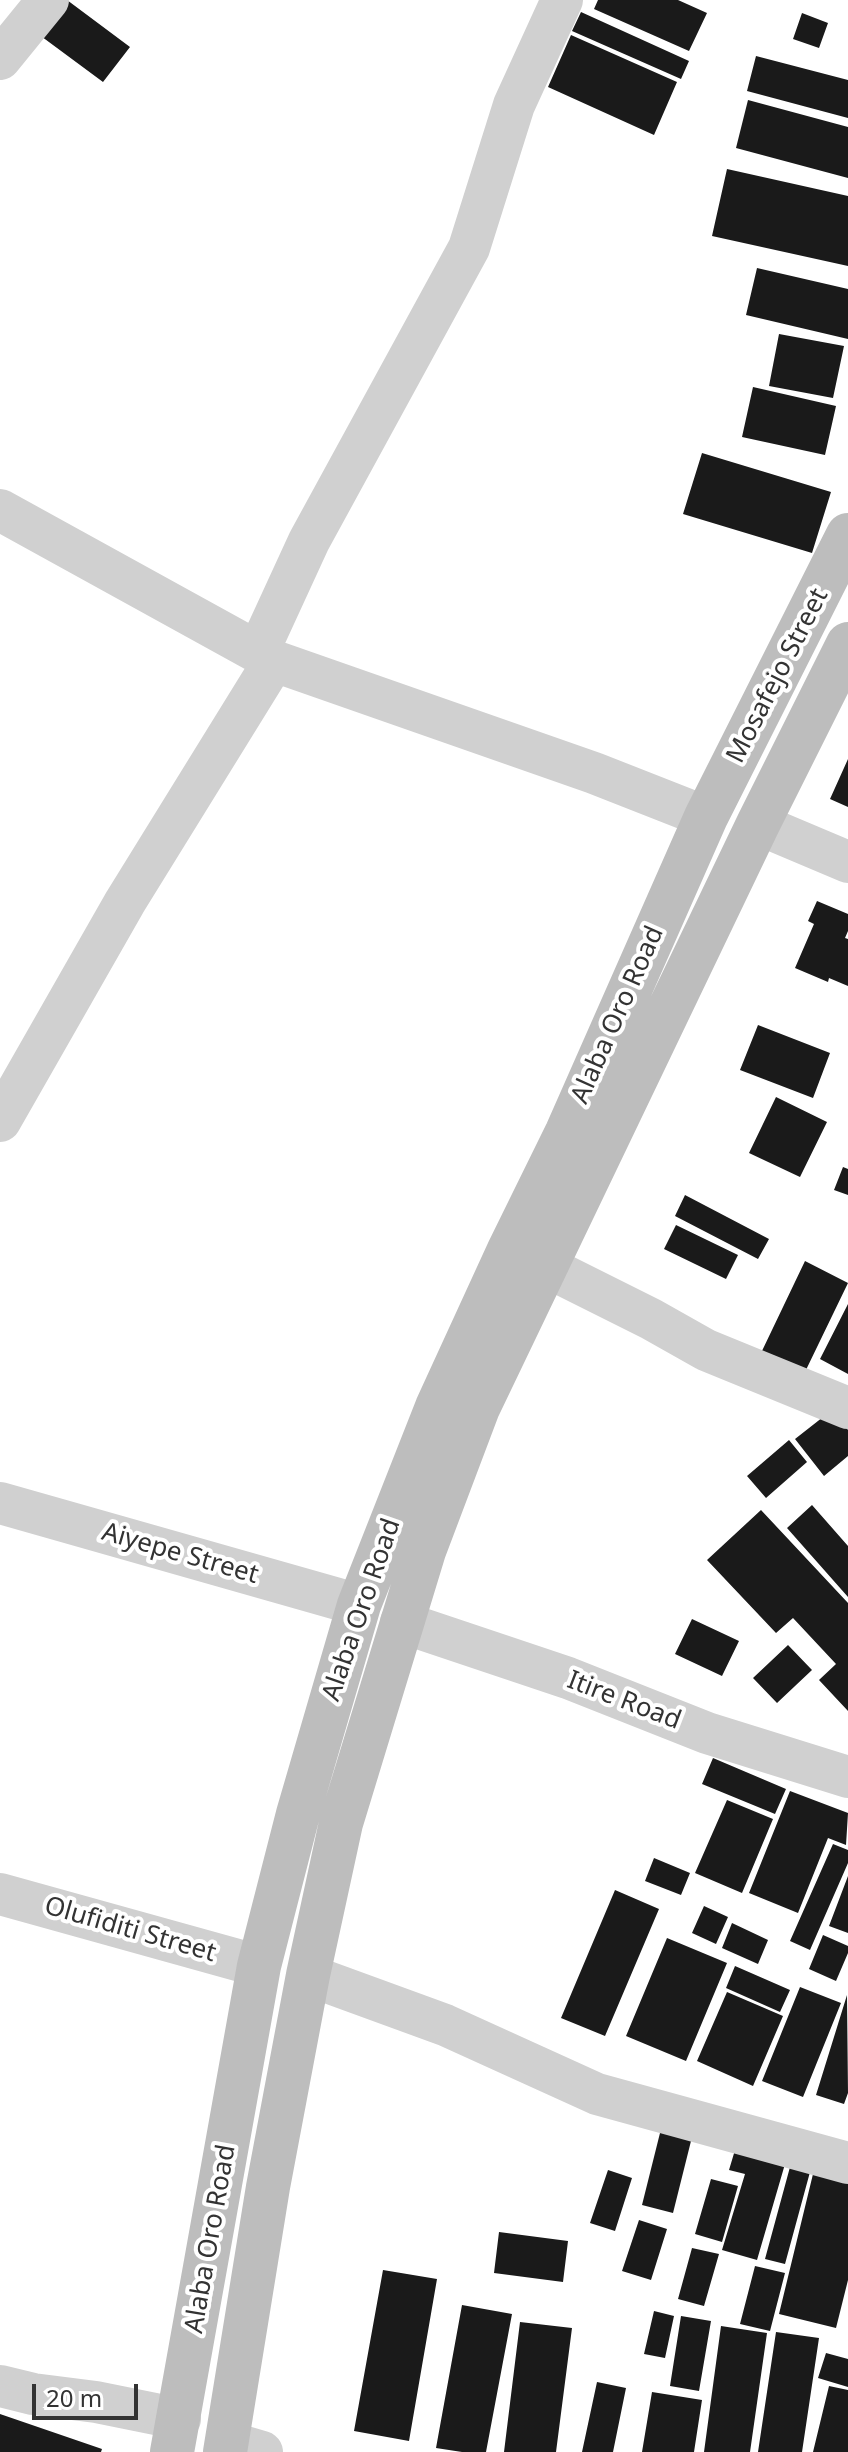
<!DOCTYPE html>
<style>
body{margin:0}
#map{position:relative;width:848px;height:2452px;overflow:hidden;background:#fff;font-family:"Noto Sans",sans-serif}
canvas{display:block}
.scale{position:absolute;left:32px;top:2384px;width:106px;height:36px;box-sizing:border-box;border:4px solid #333;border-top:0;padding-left:10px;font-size:24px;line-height:28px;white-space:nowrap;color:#333;-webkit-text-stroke:6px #fff;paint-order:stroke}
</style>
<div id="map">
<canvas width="848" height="2452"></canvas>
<div class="scale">20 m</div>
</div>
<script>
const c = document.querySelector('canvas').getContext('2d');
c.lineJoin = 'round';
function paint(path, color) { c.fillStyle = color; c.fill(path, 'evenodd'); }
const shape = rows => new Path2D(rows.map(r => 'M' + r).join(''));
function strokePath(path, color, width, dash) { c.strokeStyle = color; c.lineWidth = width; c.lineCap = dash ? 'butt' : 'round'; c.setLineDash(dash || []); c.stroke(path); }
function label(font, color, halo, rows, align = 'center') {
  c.font = font + ' "Noto Sans",sans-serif'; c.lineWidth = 8; c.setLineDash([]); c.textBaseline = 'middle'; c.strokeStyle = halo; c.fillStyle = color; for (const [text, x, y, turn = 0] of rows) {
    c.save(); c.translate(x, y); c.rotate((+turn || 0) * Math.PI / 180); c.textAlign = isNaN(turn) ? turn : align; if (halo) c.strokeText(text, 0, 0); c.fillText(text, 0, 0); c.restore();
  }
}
const building = shape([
 [67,0,130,47,103,82,30,28],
 [598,0,678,0,707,13,689,51,594,9],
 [581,12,689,61,681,79,572,31],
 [802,13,828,23,819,48,793,39],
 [571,35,677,82,654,135,548,87],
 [756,56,848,80,848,118,747,91],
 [748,100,848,127,848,178,736,148],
 [727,169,848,196,848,266,712,236],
 [757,268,848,289,848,339,746,315],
 [779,334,844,346,833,398,769,386],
 [753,387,836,406,825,455,742,437],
 [702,453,831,492,812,553,683,514],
 [848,759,848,807,830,799],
 [817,901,848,914,848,931,845,938,848,939,848,986,829,978,828,982,795,968,814,924,808,921],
 [758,1025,830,1053,813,1098,740,1070],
 [776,1097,827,1122,800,1177,749,1153],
 [843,1167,848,1169,848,1195,834,1190],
 [685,1195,769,1239,758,1259,675,1216],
 [676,1225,738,1255,726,1279,664,1249],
 [805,1261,848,1283,804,1374,761,1353],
 [848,1304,848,1374,820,1359],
 [832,1410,848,1430,848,1456,824,1476,795,1439],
 [789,1440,807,1462,766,1498,747,1476],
 [812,1505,848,1546,848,1597,787,1528],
 [761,1510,848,1603,848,1711,819,1680,836,1664,793,1618,776,1633,707,1560],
 [692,1619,739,1641,722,1676,675,1654],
 [788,1645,812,1670,777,1703,753,1678],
 [713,1758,786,1789,775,1814,702,1784],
 [790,1791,848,1813,846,1845,828,1838,798,1913,749,1893],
 [727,1800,773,1819,742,1893,695,1873],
 [833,1844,848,1850,848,1863,810,1950,790,1941],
 [654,1858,690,1873,681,1895,645,1881],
 [848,1876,848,1933,829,1926],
 [615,1890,659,1909,605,2036,561,2018],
 [704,1906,728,1917,716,1944,692,1933],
 [732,1923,768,1940,758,1964,722,1948],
 [823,1935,848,1946,848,1953,836,1981,809,1969],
 [667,1938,727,1963,686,2061,626,2036],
 [735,1966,790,1990,780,2012,726,1988],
 [800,1987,841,2003,803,2097,762,2081],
 [727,1992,783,2016,753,2086,697,2061],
 [847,1995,848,2093,844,2104,816,2095],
 [662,2125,693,2133,673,2213,642,2205],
 [735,2150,785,2164,757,2260,722,2250,745,2174,729,2170],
 [790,2167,810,2172,785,2264,765,2259],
 [608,2170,632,2178,615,2231,590,2223],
 [813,2174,848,2182,848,2280,836,2328,779,2314],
 [711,2179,738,2186,722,2242,695,2234],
 [639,2220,667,2229,651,2280,622,2271],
 [499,2232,568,2241,563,2282,494,2273],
 [692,2248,719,2254,704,2306,678,2299],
 [755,2266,785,2273,770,2331,740,2324],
 [383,2270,437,2279,409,2441,354,2431],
 [462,2305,512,2314,486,2452,462,2452,436,2448],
 [654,2311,674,2316,665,2358,644,2354],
 [681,2316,711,2321,699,2391,670,2386],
 [520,2322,572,2328,556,2452,504,2452],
 [721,2326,767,2333,750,2452,704,2452],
 [776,2332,819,2338,802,2452,758,2452],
 [826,2353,848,2359,848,2387,818,2378],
 [597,2382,626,2388,613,2452,582,2452],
 [829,2386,848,2390,848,2452,813,2452],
 [652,2392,702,2400,694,2452,642,2452],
 [0,2414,102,2449,101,2452,0,2452]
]);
const minor = shape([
 [0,59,48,0],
 [0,510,274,661,594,773,706,817],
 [258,652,309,541,469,248,514,105,562,0],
 [758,824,848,862],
 [0,1121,125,902,274,661],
 [547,1267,651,1319,706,1350,848,1408],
 [0,1503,359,1605],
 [401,1622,568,1678,707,1733,848,1777],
 [0,1894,259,1966],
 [308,1975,445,2025,597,2094,848,2163],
 [0,2386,33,2394,96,2402,180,2419],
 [228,2442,262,2452]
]);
const secondary = shape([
 [172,2452,259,1966,298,1814,359,1605,437,1407,509,1250,567,1132,706,817,848,535],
 [225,2452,268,2187,308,1975,341,1823,424,1551,478,1408,758,824,848,644]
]);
const streetNames = [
 ["Mosafejo Street",778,676,-63],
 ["Alaba Oro Road",618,1015,-66],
 ["Aiyepe Street",180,1554,16],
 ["Alaba Oro Road",362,1610,-71],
 ["Itire Road",624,1701,21],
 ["Olufiditi Street",130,1930,16],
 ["Alaba Oro Road",211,2239,-80]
];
paint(building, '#1a1a1a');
strokePath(minor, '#d0d0d0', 42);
strokePath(secondary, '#bdbdbd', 44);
label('26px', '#333', '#fff', streetNames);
</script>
